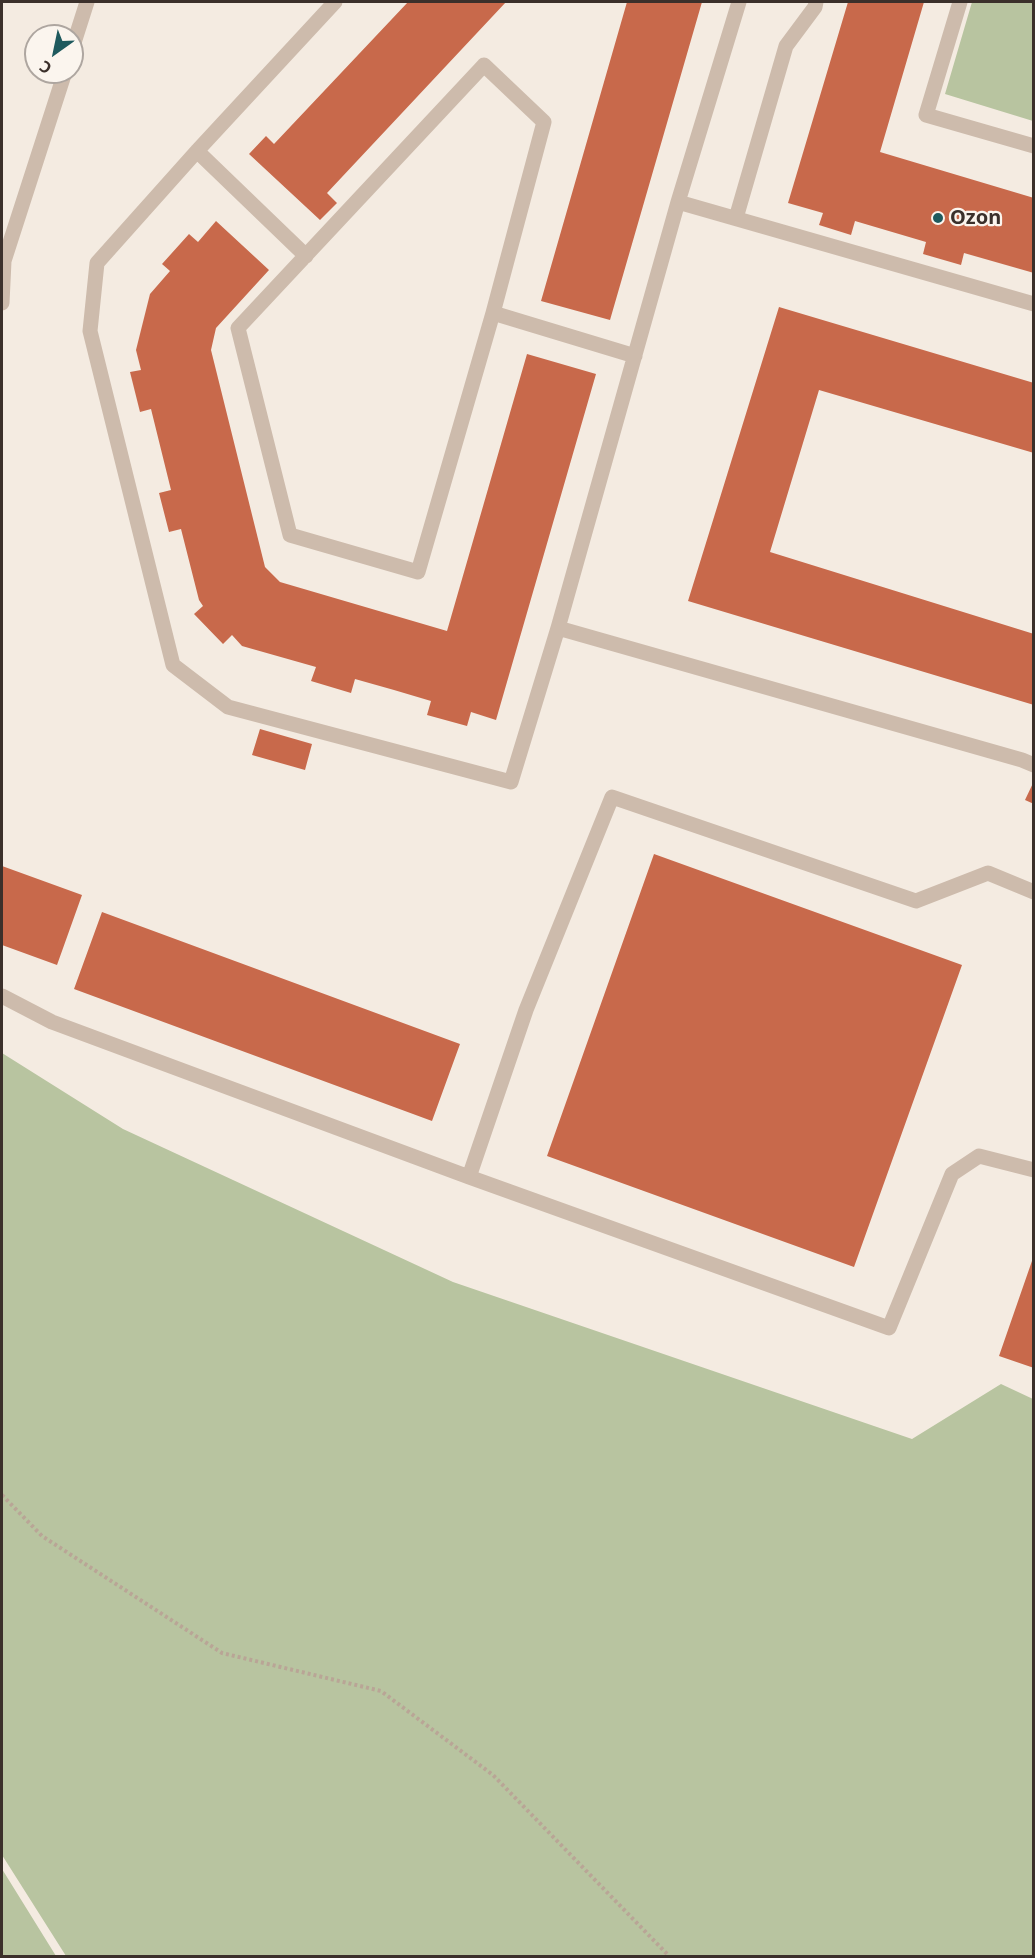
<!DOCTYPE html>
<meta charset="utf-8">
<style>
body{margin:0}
#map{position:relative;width:1035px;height:1958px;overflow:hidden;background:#f4ebe1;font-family:"Noto Sans",sans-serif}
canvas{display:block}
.frame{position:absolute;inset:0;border:3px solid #3b302b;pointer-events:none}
.north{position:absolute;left:24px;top:24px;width:60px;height:60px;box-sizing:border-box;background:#fbf5ee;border:2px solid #aea6a0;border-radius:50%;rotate:213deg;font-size:16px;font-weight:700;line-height:24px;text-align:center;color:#3b302b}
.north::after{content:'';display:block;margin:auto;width:21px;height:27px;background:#1f5a5e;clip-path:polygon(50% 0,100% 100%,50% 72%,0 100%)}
</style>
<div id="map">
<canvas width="1035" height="1958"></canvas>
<div class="frame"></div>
<div class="north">С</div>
</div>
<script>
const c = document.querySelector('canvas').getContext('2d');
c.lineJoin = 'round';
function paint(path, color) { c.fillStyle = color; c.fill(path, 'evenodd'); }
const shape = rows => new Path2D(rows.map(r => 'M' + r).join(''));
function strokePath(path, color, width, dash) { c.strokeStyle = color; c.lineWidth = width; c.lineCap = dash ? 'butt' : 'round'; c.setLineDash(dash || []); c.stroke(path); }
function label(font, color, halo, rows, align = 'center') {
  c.font = font + ' "Noto Sans",sans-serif'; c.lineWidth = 4.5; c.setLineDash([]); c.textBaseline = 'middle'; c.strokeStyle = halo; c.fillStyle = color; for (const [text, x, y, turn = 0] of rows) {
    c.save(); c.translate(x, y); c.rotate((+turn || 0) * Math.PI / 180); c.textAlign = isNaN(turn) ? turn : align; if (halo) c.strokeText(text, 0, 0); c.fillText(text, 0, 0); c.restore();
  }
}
const green = shape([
 [972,2,1033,2,1033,121,945,94],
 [2,1053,123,1129,453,1282,912,1439,1001,1384,1033,1399,1033,1956,66,1956,2,1855],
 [2,1869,56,1956,2,1956]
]);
const building = shape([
 [408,2,506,2,327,193,337,203,320,220,249,154,266,136,274,144],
 [627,2,702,2,610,320,541,301],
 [848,2,924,2,880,152,1034,198,1034,273,964,253,961,265,923,254,926,242,855,221,851,235,819,225,823,213,788,203],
 [216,221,269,270,216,328,211,350,265,567,280,582,447,631,527,354,596,374,496,720,471,712,467,726,427,715,431,701,394,690,355,679,351,693,311,681,316,667,242,646,232,635,223,644,194,614,203,606,199,600,181,529,169,532,159,493,171,490,151,409,140,412,130,372,141,370,136,350,150,294,170,271,162,264,189,234,198,242],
 [779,307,1034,383,1034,453,819,390,770,552,1034,634,1034,705,688,601],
 [260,729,312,744,305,770,252,755],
 [1034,781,1034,804,1025,800],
 [654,854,962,965,854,1267,547,1156],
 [2,866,82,895,57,965,2,945],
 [102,912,460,1044,432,1121,74,989],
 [1033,1258,1034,1258,1034,1368,999,1356]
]);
const path = shape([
 [2,1495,42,1536,222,1653,381,1691,493,1775,669,1956]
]);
const minor = shape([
 [335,2,197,151,97,263,90,331,173,665,228,707,511,782,558,628,678,202,739,2],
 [960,2,926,115,1034,146],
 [72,49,87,2],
 [484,65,544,122,493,313,418,572,290,535,238,328,484,65],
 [197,151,306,256],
 [678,202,1034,304],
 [736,218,786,46,815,7,816,2],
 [2,303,4,261,65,72],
 [493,313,635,356],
 [558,628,1022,760,1034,765],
 [2,996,52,1022,469,1177,889,1328,952,1174,979,1156,1034,1170],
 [469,1177,526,1010,612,797,916,901,988,873,1034,892]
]);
const markers = [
 [938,218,6,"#1f5a5e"]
];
const poiNames = [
 ["Ozon",950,218]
];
paint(green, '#b8c4a0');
paint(building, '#c8694b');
strokePath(path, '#b9a596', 4, [3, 3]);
strokePath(minor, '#cdbbac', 15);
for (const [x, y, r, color] of markers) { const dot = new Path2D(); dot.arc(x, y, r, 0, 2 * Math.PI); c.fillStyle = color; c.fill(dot); strokePath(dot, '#fbf5ee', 2); }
label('bold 20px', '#3b302b', '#fbf5ee', poiNames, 'left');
</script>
